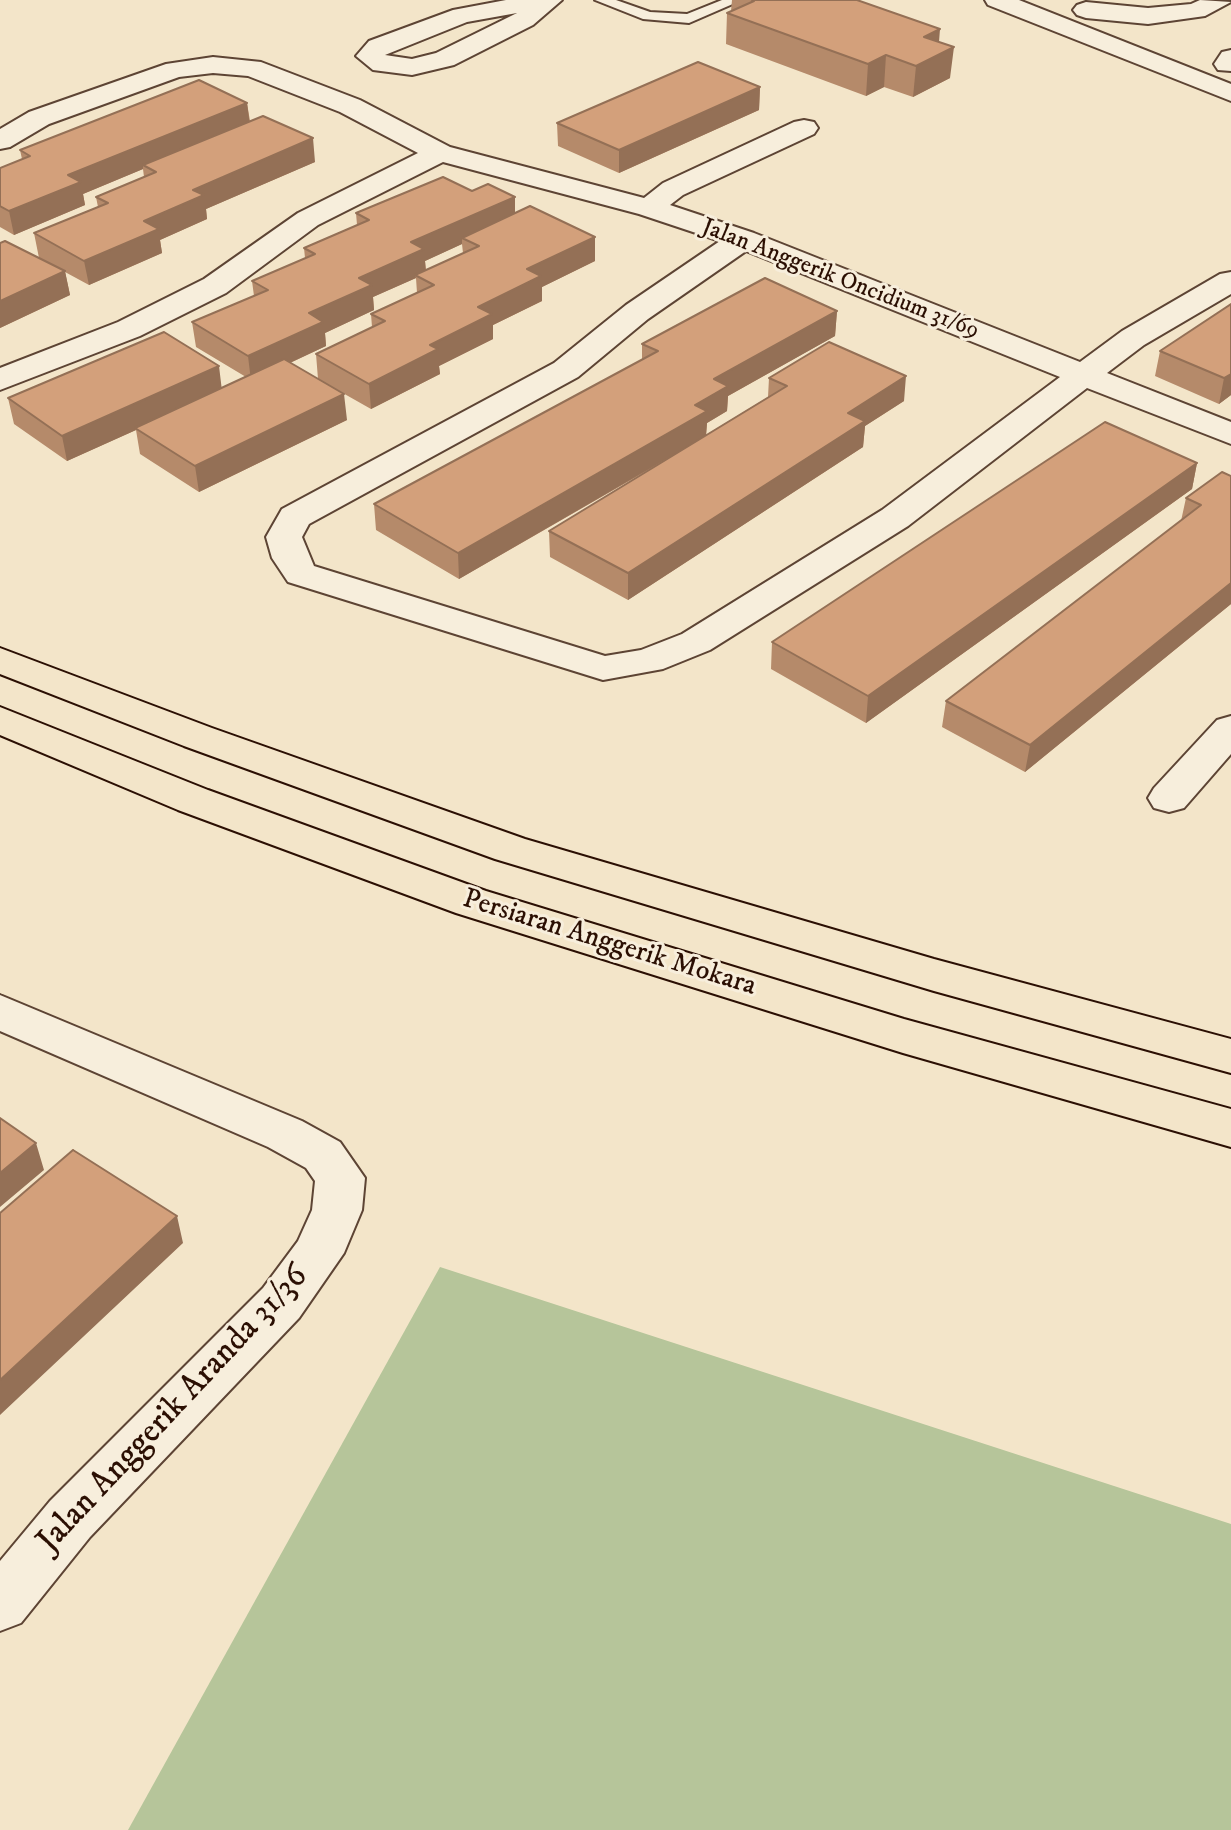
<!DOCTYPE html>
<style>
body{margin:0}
canvas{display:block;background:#f3e5c9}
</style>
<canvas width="1231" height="1830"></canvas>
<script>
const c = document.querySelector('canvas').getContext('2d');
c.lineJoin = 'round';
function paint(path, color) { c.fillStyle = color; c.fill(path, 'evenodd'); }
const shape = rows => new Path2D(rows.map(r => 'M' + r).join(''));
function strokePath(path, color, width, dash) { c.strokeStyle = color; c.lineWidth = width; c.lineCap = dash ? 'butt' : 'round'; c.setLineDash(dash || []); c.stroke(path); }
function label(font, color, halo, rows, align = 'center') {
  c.font = font + ' "IM FELL DW Pica",serif'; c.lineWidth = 6; c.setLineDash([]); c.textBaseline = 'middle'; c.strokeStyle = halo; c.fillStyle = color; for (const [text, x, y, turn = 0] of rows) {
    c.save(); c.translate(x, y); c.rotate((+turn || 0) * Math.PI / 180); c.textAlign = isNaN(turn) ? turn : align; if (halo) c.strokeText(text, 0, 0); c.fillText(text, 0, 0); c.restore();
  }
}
const green = shape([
 [440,1267,1231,1524,1231,1830,128,1830]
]);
const service = shape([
 [595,0,616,0,650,12,687,14,722,0,742,0,689,23,643,19,595,0]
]);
const minor = shape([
 [506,0,562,0,533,25,454,65,412,75,373,70,356,56,369,41,388,34,453,10,506,0],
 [517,13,436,53,412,59,385,55,467,22,517,13],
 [1200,0,1231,2,1205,16,1148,24,1086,18,1077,15,1073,10,1077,5,1086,2,1148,8,1191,4,1200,0],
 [1231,50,1231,71,1218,70,1214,64,1222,52,1231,50],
 [213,57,261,62,360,100,450,147,644,198,663,183,794,122,804,120,814,122,818,128,814,134,683,195,670,205,754,233,1080,362,1122,331,1220,274,1231,272,1231,294,1144,345,1107,373,1231,422,1231,444,1087,388,908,526,710,650,663,669,603,680,288,582,272,558,266,537,282,509,554,363,626,305,720,241,639,214,443,162,318,225,226,293,140,336,0,390,0,368,118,322,204,279,298,213,418,153,340,112,248,76,213,73,179,77,49,124,10,147,0,149,0,129,29,112,166,64,213,57],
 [746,251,1060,377,882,510,682,634,641,650,605,656,314,566,302,537,309,524,578,377,648,319,746,251],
 [1231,716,1231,754,1184,808,1169,812,1154,808,1148,798,1154,788,1217,720,1231,716],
 [0,995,302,1121,340,1142,365,1178,362,1210,344,1253,299,1318,90,1537,21,1623,0,1631,0,1561,50,1501,263,1288,298,1241,312,1210,315,1181,306,1168,268,1147,0,1031,0,995]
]);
const tertiary = shape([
 [985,0,1019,0,1231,84,1231,101,988,5,985,0]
]);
const primary = shape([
 [0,648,212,728,525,839,934,959,1231,1039,1231,1073,934,991,495,859,184,746,0,674,0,648],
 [0,707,208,790,486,891,904,1019,1231,1109,1231,1147,903,1053,456,913,178,810,0,735,0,707]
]);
const wall = shape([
 [732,0,857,0,939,42,950,78,913,97,884,87,866,96,726,44,727,13,731,11],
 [760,87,759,110,619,173,558,146,557,123],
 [247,103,250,121,315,162,206,209,207,219,160,240,162,253,89,285,65,272,70,295,0,328,0,243,39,258,34,233,98,207,96,197,144,177,143,169,83,194,85,205,14,235,0,227,0,168,22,159,20,150],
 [472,191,515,197,515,213,595,261,542,287,542,301,493,325,493,339,439,366,440,374,371,409,318,379,316,354,372,327,371,314,417,293,416,278,373,297,374,310,325,333,326,346,290,363,347,420,199,492,140,454,136,430,67,461,14,424,8,398,222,388,246,377,196,347,192,322,254,296,252,281,305,258,304,248,357,225,356,213],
 [462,244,463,253,426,270,425,261],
 [1231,304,1231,395,1219,404,1155,376,1160,351],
 [837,311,835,336,728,396,727,411,707,423,706,435,768,397,769,378,904,401,865,426,863,447,628,600,550,557,549,531,678,453,459,579,376,530,374,504,642,360,642,344],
 [1197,463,1192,489,866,723,771,669,772,642],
 [1231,476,1231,604,1025,772,942,727,946,701,1181,521,1186,498]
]);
const shadedWall = shape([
 [940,29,938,55,954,47,950,78,913,97,916,66,924,37],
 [886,55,884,87,866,96,868,64],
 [760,87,759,110,619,173,619,150],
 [247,103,250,126,143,165,143,169,83,194,85,205,14,235,9,211,68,175],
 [313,138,315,162,206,209,207,219,160,240,162,253,89,285,84,261,144,221,193,190],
 [515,197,515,221,462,238,462,244,425,261,426,274,415,275,416,278,373,297,374,310,325,333,326,346,251,381,248,356,359,278,411,242],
 [595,237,595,261,542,287,542,301,493,325,493,339,439,366,440,374,371,409,369,384,430,345,527,269],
 [65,271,70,295,0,328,0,301],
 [837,311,835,336,728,396,727,411,707,423,706,436,459,579,458,553,695,405,714,379],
 [219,366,222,391,135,428,136,430,67,461,62,436],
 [1231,374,1231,395,1219,404,1224,378],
 [906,376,904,401,865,426,863,447,628,600,628,573,848,413],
 [344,394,347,420,199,492,195,466],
 [1197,463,1192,489,866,723,868,696],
 [1231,583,1231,604,1025,772,1030,745],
 [36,1143,44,1170,0,1207,0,1173],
 [177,1216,183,1243,0,1415,0,1380]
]);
const building = shape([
 [752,0,857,0,940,29,924,37,954,47,916,66,886,55,868,64,727,13,754,1,752,0],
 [698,62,760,87,619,150,557,123,698,62],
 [199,80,247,103,68,175,81,182,9,211,0,206,0,168,30,156,20,150,199,80],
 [263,116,313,138,193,190,204,195,144,221,159,229,84,261,34,233,108,203,96,197,156,172,143,165,263,116],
 [443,177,472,191,488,184,515,197,411,242,424,249,359,278,372,285,309,313,323,322,248,356,192,322,268,290,252,281,315,254,304,248,369,220,356,213,443,177],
 [530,206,595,237,527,269,541,276,478,307,492,314,430,345,438,349,369,384,316,354,385,321,371,314,434,285,415,275,479,246,462,238,530,206],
 [5,241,65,271,0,301,0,243,5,241],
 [765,278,837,311,714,379,728,386,695,405,707,411,458,553,374,504,658,351,642,344,765,278],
 [1231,304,1231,374,1224,378,1160,351,1231,304],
 [164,332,219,366,62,436,8,398,164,332],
 [829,342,906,376,848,413,865,421,628,573,549,531,787,386,769,378,829,342],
 [284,359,344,394,195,466,135,428,284,359],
 [1105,422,1197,463,868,696,772,642,1105,422],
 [1222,472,1231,476,1231,583,1030,745,946,701,1201,505,1186,498,1222,472],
 [0,1118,36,1143,0,1173,0,1118],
 [73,1150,177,1216,0,1380,0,1213,73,1150]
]);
const farStreetnames = [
 ["Jalan Anggerik Oncidium 31/69",840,280,21]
];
const streetNames = [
 ["Persiaran Anggerik Mokara",609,944,17]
];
const nearStreetnames = [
 ["Jalan Anggerik Aranda 31/36",174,1410,-47]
];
paint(green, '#b6c59a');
strokePath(service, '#5d4434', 4);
strokePath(minor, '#5d4434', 4);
strokePath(tertiary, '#5d4434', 4);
strokePath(primary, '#2b0f03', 4);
paint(service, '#f7eedc');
paint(minor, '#f7eedc');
paint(tertiary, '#f7eedc');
paint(primary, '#f3e5c9');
paint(wall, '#b58a6a');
paint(shadedWall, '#947056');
paint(building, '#d3a07b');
strokePath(building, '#947056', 2);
label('24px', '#2b0f03', '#f7eedc', farStreetnames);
label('28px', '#2b0f03', '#f7eedc', streetNames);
label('34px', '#2b0f03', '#f7eedc', nearStreetnames);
</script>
